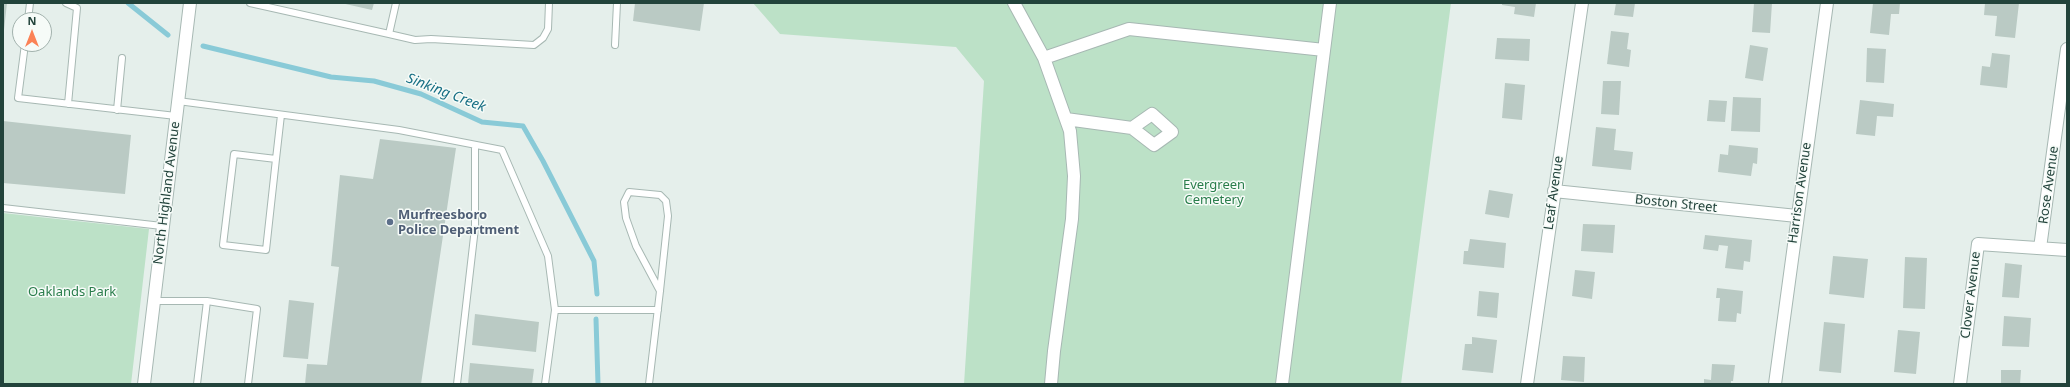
<!DOCTYPE html>
<style>
body{margin:0}
#map{position:relative;width:2070px;height:387px;overflow:hidden;background:#e5efeb;font-family:"Noto Sans",sans-serif}
canvas{display:block}
.frame{position:absolute;inset:0;border:4px solid #22433b;pointer-events:none}
.north{position:absolute;left:12px;top:12px;width:40px;height:40px;box-sizing:border-box;background:#f6fbf8;border:1px solid #a1b1ac;border-radius:50%;rotate:0deg;font-size:11px;font-weight:700;line-height:16px;text-align:center;color:#22433b}
.north::after{content:'';display:block;margin:auto;width:14px;height:18px;background:#fb8256;clip-path:polygon(50% 0,100% 100%,50% 72%,0 100%)}
</style>
<div id="map">
<canvas width="2070" height="387"></canvas>
<div class="frame"></div>
<div class="north">N</div>
</div>
<script>
const c = document.querySelector('canvas').getContext('2d');
c.lineJoin = 'round';
function paint(path, color) { c.fillStyle = color; c.fill(path, 'evenodd'); }
const shape = rows => new Path2D(rows.map(r => 'M' + r).join(''));
function strokePath(path, color, width, dash) { c.strokeStyle = color; c.lineWidth = width; c.lineCap = dash ? 'butt' : 'round'; c.setLineDash(dash || []); c.stroke(path); }
function label(font, color, halo, rows, align = 'center') {
  c.font = font + ' "Noto Sans",sans-serif'; c.lineWidth = 3; c.setLineDash([]); c.textBaseline = 'middle'; c.strokeStyle = halo; c.fillStyle = color; for (const [text, x, y, turn = 0] of rows) {
    c.save(); c.translate(x, y); c.rotate((+turn || 0) * Math.PI / 180); c.textAlign = isNaN(turn) ? turn : align; if (halo) c.strokeText(text, 0, 0); c.fillText(text, 0, 0); c.restore();
  }
}
const green = shape([
 [753,3,1451,3,1401,384,964,384,984,81,956,47,780,34],
 [3,213,149,229,131,384,3,384]
]);
const stream = shape([
 [128,3,168,35],
 [203,46,331,77,374,81,421,94,482,122,523,126,543,161,594,261,597,294],
 [596,319,598,384]
]);
const building = shape([
 [3,3,7,3,4,30,3,30],
 [341,3,374,3,372,10],
 [635,3,704,3,700,31,633,21],
 [1502,3,1536,3,1534,17,1514,14,1515,7,1502,5],
 [1616,3,1635,3,1633,17,1614,15],
 [1754,3,1772,3,1770,33,1752,32],
 [1873,3,1900,3,1899,14,1891,14,1889,35,1870,33],
 [1985,3,2019,3,2015,38,1995,36,1997,16,1984,15],
 [1611,31,1629,33,1627,49,1631,50,1629,67,1607,64],
 [1497,38,1530,39,1529,61,1495,59],
 [1750,45,1768,48,1763,81,1745,78],
 [1867,48,1886,49,1884,83,1866,82],
 [1992,53,2010,55,2007,88,1980,85,1982,66,1990,67],
 [1603,81,1621,81,1619,115,1601,114],
 [1505,83,1525,85,1522,120,1502,118],
 [1733,97,1761,98,1760,132,1731,131],
 [1709,100,1727,101,1725,122,1707,121],
 [1860,100,1894,104,1893,117,1877,116,1875,136,1856,134],
 [3,121,131,135,125,194,3,183],
 [1596,127,1616,129,1614,150,1633,152,1631,170,1592,166],
 [380,139,456,148,421,384,305,384,307,364,327,365,339,267,331,266,340,175,373,179],
 [1729,145,1758,148,1757,164,1753,163,1751,176,1718,172,1720,154,1728,155],
 [1489,190,1513,194,1509,218,1485,214],
 [1583,224,1615,225,1613,253,1581,251],
 [1705,235,1752,240,1750,262,1744,261,1743,270,1725,268,1728,246,1719,245,1718,251,1703,249],
 [1470,239,1506,243,1504,268,1463,264,1464,251,1468,251],
 [1833,256,1868,259,1864,298,1829,294],
 [1905,257,1927,258,1925,309,1903,308],
 [2005,263,2022,265,2019,298,2002,297],
 [1575,270,1595,272,1592,299,1572,296],
 [1717,288,1743,291,1741,314,1737,313,1736,322,1718,321,1720,298,1716,298],
 [1479,291,1499,293,1497,318,1477,316],
 [289,300,314,303,308,359,283,357],
 [475,314,539,322,536,352,472,345],
 [2004,316,2031,318,2029,347,2002,346],
 [1824,322,1845,324,1841,373,1819,371],
 [1898,330,1920,332,1916,374,1894,372],
 [1472,337,1497,340,1493,373,1462,370,1465,344,1472,344],
 [1563,356,1585,357,1584,382,1561,380],
 [470,363,534,369,532,384,468,384],
 [1712,364,1735,365,1733,381,1731,381,1731,384,1704,384,1704,379,1711,380],
 [2001,370,2021,370,2020,384,2001,384]
]);
const service = shape([
 [66,3,77,8,68,104],
 [250,3,389,34,396,3],
 [28,20,30,3],
 [389,34,415,40,431,39,534,45,543,38,548,29,549,3],
 [25,44,18,98,176,116],
 [615,45,617,3],
 [178,101,399,130,502,150,548,256,555,310,545,384],
 [117,110,122,58],
 [276,159,234,154,223,245,266,250,276,159,281,115],
 [3,208,162,226],
 [154,301,207,301,257,309,248,384],
 [555,310,658,310],
 [197,384,207,301],
 [457,384,475,228,475,145],
 [649,384,660,291,668,216,666,201,660,195,629,192,624,202,626,218,636,246,660,291]
]);
const minor = shape([
 [1014,3,1044,58,1070,131,1074,176,1072,219,1054,351,1051,384],
 [1044,58,1129,29,1324,50],
 [1066,119,1132,128,1152,114,1172,132,1154,145,1132,128],
 [1554,191,1797,216],
 [2040,248,2067,49],
 [1282,384,1330,3],
 [1527,384,1582,3],
 [1775,384,1827,3],
 [1960,384,1978,244,2067,250]
]);
const tertiary = shape([
 [144,384,190,3]
]);
const markers = [
 [390,222,4,"#5c6f8a"]
];
const parkNames = [
 ["Evergreen",1214,185],
 ["Cemetery",1214,200],
 ["Oaklands Park",72,292]
];
const streetNames = [
 ["Rose Avenue",2049,185,-82],
 ["North Highland Avenue",167,193,-83],
 ["Leaf Avenue",1554,193,-82],
 ["Harrison Avenue",1800,193,-82],
 ["Boston Street",1676,204,6],
 ["Clover Avenue",1971,295,-83]
];
const serviceNames = [
 ["Murfreesboro",398,215],
 ["Police Department",398,230]
];
const waterNames = [
 ["Sinking Creek",446,93,21]
];
paint(green, '#bce1c7');
strokePath(stream, '#89cad7', 5);
paint(building, '#bacac4');
strokePath(service, '#a7b8b3', 8);
strokePath(minor, '#a7b8b3', 14);
strokePath(tertiary, '#a7b8b3', 14);
strokePath(service, '#fff', 6);
strokePath(minor, '#fff', 12);
strokePath(tertiary, '#fff', 12);
for (const [x, y, r, color] of markers) { const dot = new Path2D(); dot.arc(x, y, r, 0, 2 * Math.PI); c.fillStyle = color; c.fill(dot); strokePath(dot, '#f6fbf8', 1.5); }
label('13px', '#297d4b', '#f6fbf8', parkNames);
label('13px', '#22433b', '#f6fbf8', streetNames);
label('bold 13px', '#4e5e75', '#f6fbf8', serviceNames, 'left');
label('italic 14px', '#176f84', '#f6fbf8', waterNames);
</script>
